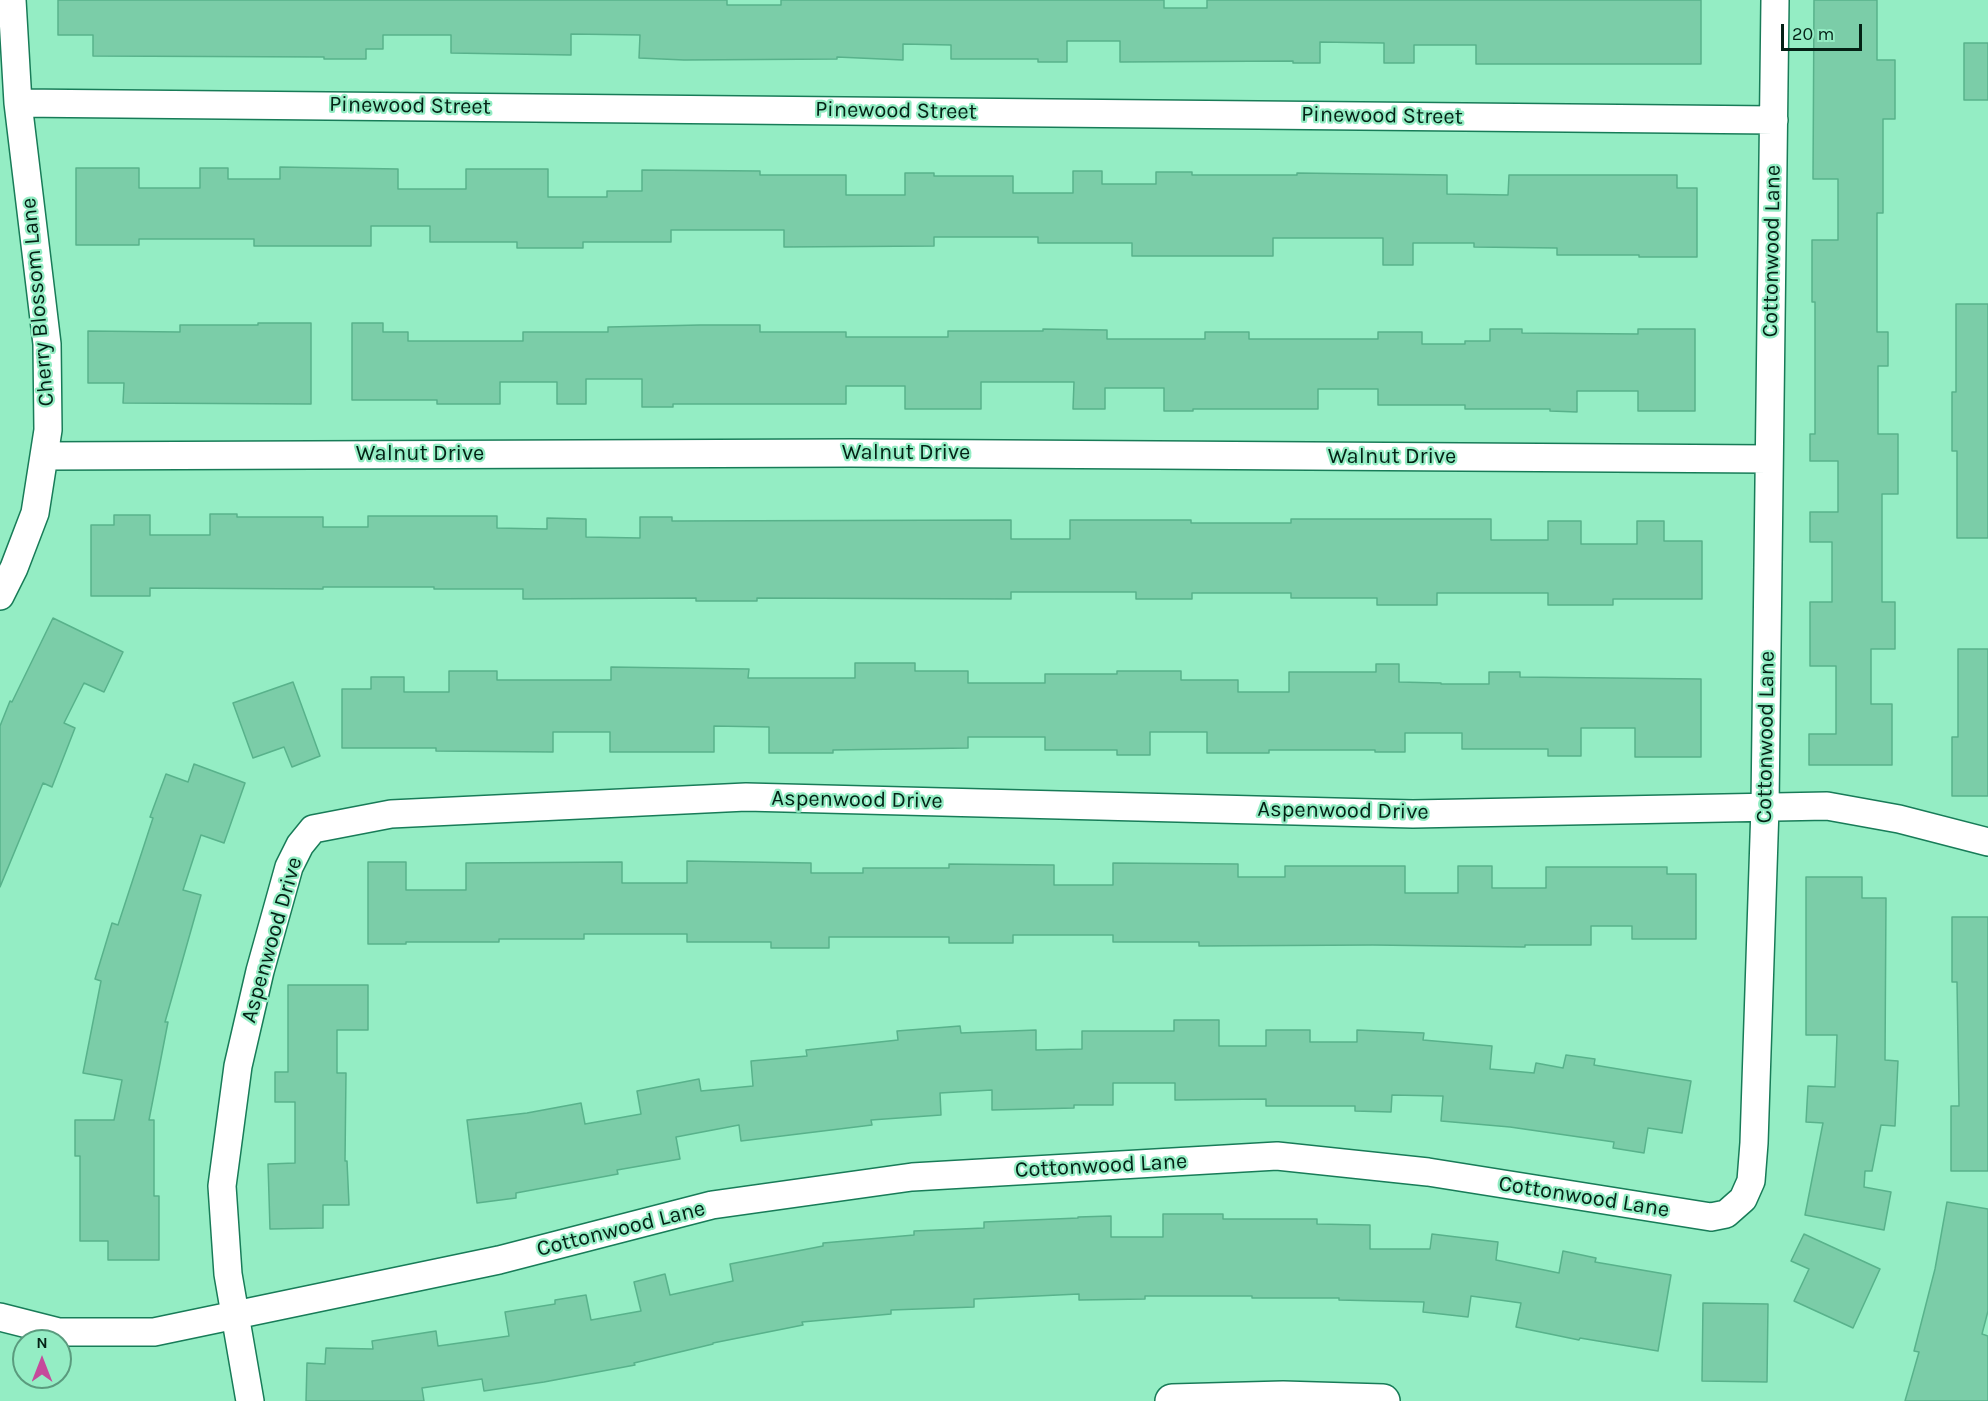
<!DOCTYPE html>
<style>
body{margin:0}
#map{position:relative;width:1988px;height:1401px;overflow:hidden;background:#94edc4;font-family:Karla,sans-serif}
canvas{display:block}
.north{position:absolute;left:12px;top:1329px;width:60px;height:60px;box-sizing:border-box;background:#94edc4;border:2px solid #5a9b7e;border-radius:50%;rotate:0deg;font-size:16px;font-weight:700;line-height:24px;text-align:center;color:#042115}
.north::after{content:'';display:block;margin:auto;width:21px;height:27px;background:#c54a9b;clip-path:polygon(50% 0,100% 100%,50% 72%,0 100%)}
.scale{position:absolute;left:1781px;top:24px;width:81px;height:27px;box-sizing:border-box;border:3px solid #042115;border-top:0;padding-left:8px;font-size:18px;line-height:21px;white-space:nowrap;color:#042115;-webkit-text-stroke:4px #94edc4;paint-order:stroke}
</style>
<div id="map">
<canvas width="1988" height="1401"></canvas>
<div class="north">N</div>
<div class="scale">20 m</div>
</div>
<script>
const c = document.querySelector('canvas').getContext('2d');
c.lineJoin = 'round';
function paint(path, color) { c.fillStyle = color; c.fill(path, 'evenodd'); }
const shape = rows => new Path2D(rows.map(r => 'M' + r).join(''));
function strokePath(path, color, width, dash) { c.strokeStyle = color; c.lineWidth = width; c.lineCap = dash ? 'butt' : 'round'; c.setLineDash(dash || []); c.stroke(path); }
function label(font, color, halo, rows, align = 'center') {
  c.font = font + ' Karla,sans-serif'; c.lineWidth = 4.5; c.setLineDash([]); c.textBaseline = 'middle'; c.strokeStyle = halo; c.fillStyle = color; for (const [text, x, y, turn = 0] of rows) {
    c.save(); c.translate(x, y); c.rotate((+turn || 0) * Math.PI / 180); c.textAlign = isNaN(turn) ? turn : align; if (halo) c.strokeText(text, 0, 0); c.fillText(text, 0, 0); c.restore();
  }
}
const building = shape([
 [58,0,727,0,727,5,781,5,781,0,1164,0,1164,8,1207,8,1207,0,1701,0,1701,64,1476,64,1476,45,1414,45,1414,63,1384,63,1384,43,1320,42,1320,63,1293,63,1293,61,1120,62,1120,41,1067,41,1067,62,1038,62,1038,59,951,59,951,45,903,44,903,60,837,57,837,59,684,60,639,58,640,35,571,34,571,55,451,53,451,35,383,35,383,49,366,49,366,59,324,59,324,57,93,56,93,35,58,35,58,0],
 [1814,0,1877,0,1877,60,1895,60,1895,119,1883,119,1883,213,1877,213,1877,332,1888,332,1888,366,1878,366,1878,434,1898,434,1898,494,1882,494,1882,602,1895,602,1895,649,1871,649,1871,704,1892,704,1892,765,1809,765,1809,734,1836,734,1836,666,1810,666,1810,602,1832,602,1832,542,1810,542,1810,512,1838,512,1838,461,1810,461,1810,434,1815,434,1815,302,1812,302,1812,240,1838,240,1838,179,1813,179,1814,0],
 [1964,43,1988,43,1988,100,1964,100,1964,43],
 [280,167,398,169,398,189,466,189,466,169,548,169,548,197,607,197,607,191,642,191,642,170,760,171,760,175,846,175,846,195,905,195,905,173,934,173,934,176,1013,176,1013,193,1073,193,1073,171,1102,171,1102,184,1156,184,1156,172,1192,172,1192,175,1297,175,1297,173,1447,175,1447,194,1508,195,1509,175,1677,175,1677,188,1697,188,1697,257,1639,257,1639,255,1557,255,1557,248,1474,247,1474,243,1413,243,1413,265,1383,265,1383,238,1273,238,1273,256,1132,256,1132,243,1038,243,1038,237,934,237,934,246,784,247,784,230,671,230,671,242,583,242,583,248,517,248,517,242,430,242,430,226,371,226,371,246,254,246,254,239,139,239,139,245,76,245,76,168,139,168,139,188,200,188,200,168,228,168,228,179,280,179,280,167],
 [1956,304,1988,304,1988,538,1957,538,1957,451,1952,451,1952,392,1956,392,1956,304],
 [258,323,311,323,311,404,123,403,124,383,88,383,88,331,180,332,180,325,258,325,258,323],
 [352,323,383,323,383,332,408,332,408,341,523,341,523,332,608,332,608,327,700,325,760,325,760,332,846,332,846,337,948,337,948,331,1043,331,1043,329,1107,330,1107,339,1205,339,1205,332,1249,332,1249,339,1378,339,1378,332,1422,332,1422,344,1465,344,1465,341,1490,341,1490,329,1522,329,1522,333,1638,334,1638,329,1695,329,1695,411,1638,411,1638,391,1577,391,1577,412,1550,411,1550,409,1465,409,1465,405,1378,405,1378,389,1318,389,1318,409,1193,409,1193,411,1164,411,1164,388,1105,388,1105,409,1073,409,1074,382,981,382,981,409,905,409,905,386,846,386,846,404,673,404,673,407,642,407,642,379,586,379,586,404,557,404,557,382,500,382,500,404,437,404,437,400,352,400,352,323],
 [210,514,237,514,237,517,323,517,323,527,368,527,368,516,497,516,497,528,547,529,547,518,586,519,586,537,640,538,640,517,672,517,672,521,1011,520,1011,539,1070,539,1070,520,1191,520,1191,523,1291,523,1291,519,1491,519,1491,540,1548,540,1548,521,1581,521,1581,544,1637,544,1637,521,1664,521,1664,541,1702,541,1702,599,1613,599,1613,605,1548,605,1548,593,1437,593,1437,605,1377,605,1377,598,1291,598,1291,593,1192,593,1192,599,1136,599,1136,592,1011,592,1011,599,757,598,757,601,696,601,696,598,523,599,523,589,434,589,434,587,323,587,323,589,150,588,150,596,91,596,91,525,114,525,114,515,150,515,150,535,210,535,210,514],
 [53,618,123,652,104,692,84,683,64,723,75,728,52,787,43,783,0,887,0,726,10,701,12,702,53,618],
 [1958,649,1988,649,1988,796,1952,796,1952,737,1958,737,1958,649],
 [855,663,915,663,915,671,968,671,968,683,1045,683,1045,674,1117,674,1117,671,1181,671,1181,680,1238,680,1238,692,1289,692,1289,672,1376,672,1376,664,1399,664,1399,682,1441,683,1441,684,1489,684,1489,672,1520,672,1520,677,1701,679,1701,757,1635,757,1635,728,1581,728,1581,756,1548,756,1548,749,1462,749,1462,733,1405,733,1405,752,1375,752,1375,750,1269,750,1269,753,1207,753,1207,732,1150,732,1150,755,1117,755,1117,750,1045,750,1045,737,968,737,968,748,833,750,833,753,769,753,769,727,714,726,714,752,610,752,610,732,553,732,553,752,436,751,436,748,342,748,342,689,371,689,371,677,404,677,404,692,449,692,449,671,497,671,497,680,611,680,611,667,749,669,748,678,855,678,855,663],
 [293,682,320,756,292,767,284,747,253,758,233,703,293,682],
 [194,764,245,783,224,843,201,835,183,890,201,895,165,1022,168,1022,149,1120,154,1120,154,1196,159,1196,159,1260,108,1260,108,1241,80,1241,80,1156,75,1156,75,1120,114,1120,122,1080,83,1073,101,981,95,979,112,923,118,925,153,818,150,817,166,774,188,782,194,764],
 [687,861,811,863,811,873,863,873,863,868,949,868,949,864,1054,865,1054,885,1113,885,1113,863,1238,864,1238,877,1285,877,1285,866,1405,866,1405,893,1458,893,1458,866,1492,866,1492,888,1546,888,1546,867,1667,867,1667,874,1696,874,1696,939,1632,939,1632,926,1591,926,1591,945,1525,945,1525,947,1373,945,1199,946,1199,942,1113,942,1113,935,1013,935,1013,943,949,943,949,937,829,937,829,948,771,948,771,942,687,942,687,934,584,934,584,939,499,939,499,942,406,942,406,944,368,944,368,862,406,862,406,890,466,890,466,863,622,862,622,883,687,883,687,861],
 [1806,877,1862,877,1862,898,1886,898,1885,1060,1898,1061,1895,1126,1881,1125,1872,1171,1865,1171,1864,1187,1891,1192,1884,1230,1805,1215,1823,1123,1806,1122,1808,1086,1835,1087,1837,1035,1806,1035,1806,877],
 [1952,917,1988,917,1988,1171,1951,1171,1951,1106,1959,1106,1957,982,1952,982,1952,917],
 [288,985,368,985,368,1030,337,1030,337,1073,346,1073,345,1161,347,1161,349,1205,323,1205,323,1228,270,1229,268,1164,295,1163,295,1102,275,1102,275,1072,288,1072,288,985],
 [1174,1020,1219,1020,1219,1046,1266,1046,1266,1030,1310,1030,1310,1042,1357,1042,1357,1030,1424,1033,1423,1040,1492,1046,1490,1069,1534,1073,1536,1063,1563,1068,1566,1055,1595,1059,1594,1065,1691,1081,1682,1133,1648,1128,1644,1153,1613,1148,1614,1142,1510,1127,1441,1121,1443,1096,1392,1095,1391,1112,1355,1111,1355,1106,1266,1106,1266,1099,1175,1100,1175,1083,1113,1083,1113,1105,1074,1105,1074,1108,992,1110,992,1090,940,1093,941,1115,871,1120,872,1125,741,1141,739,1125,676,1137,680,1159,617,1170,618,1174,516,1193,516,1198,477,1203,467,1120,527,1113,581,1103,585,1124,641,1114,637,1091,699,1079,701,1091,753,1086,751,1061,807,1056,806,1050,898,1040,897,1031,960,1026,961,1033,1036,1030,1036,1050,1082,1049,1082,1031,1174,1031,1174,1020],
 [1947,1202,1988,1209,1988,1311,1982,1334,1988,1336,1988,1401,1905,1401,1919,1352,1914,1351,1935,1269,1947,1202],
 [1163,1214,1223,1214,1223,1219,1317,1219,1317,1224,1370,1225,1370,1249,1430,1249,1432,1234,1498,1242,1496,1260,1559,1273,1563,1251,1596,1258,1595,1262,1671,1275,1658,1351,1580,1338,1579,1340,1516,1327,1521,1303,1471,1296,1468,1317,1423,1312,1424,1302,1339,1300,1339,1298,1252,1298,1252,1296,1145,1296,1145,1299,1079,1300,1079,1294,974,1299,974,1307,891,1310,891,1314,802,1322,803,1325,713,1343,713,1344,634,1363,635,1365,544,1382,484,1391,482,1379,422,1388,424,1401,306,1401,307,1363,325,1364,326,1348,373,1349,372,1341,436,1331,438,1346,509,1336,505,1312,555,1304,555,1300,586,1295,591,1320,641,1311,634,1282,665,1274,670,1295,733,1281,730,1264,823,1246,823,1243,914,1235,914,1231,984,1228,984,1222,1078,1218,1078,1217,1111,1216,1111,1237,1163,1237,1163,1214],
 [1804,1234,1880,1269,1853,1328,1794,1301,1809,1269,1791,1261,1804,1234],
 [1703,1303,1768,1304,1767,1382,1702,1381,1703,1303]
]);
const street = shape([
 [18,103,1774,120],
 [44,456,851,453,1768,459],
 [0,596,14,568,35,513,48,430,47,344,18,103,12,0],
 [0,1317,59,1332,154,1332,499,1260,712,1205,912,1177,1277,1156,1428,1172,1711,1217,1726,1214,1743,1199,1751,1181,1754,1143,1765,807,1775,0],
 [250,1401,228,1274,222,1186,238,1066,260,971,289,867,300,845,313,829,391,814,746,797,1413,814,1827,806,1899,819,1988,842]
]);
const secondary = shape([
 [1172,1401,1283,1398,1383,1401]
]);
const streetNames = [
 ["Pinewood Street",410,106,1],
 ["Pinewood Street",896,111,1],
 ["Pinewood Street",1382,116,1],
 ["Cottonwood Lane",1772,251,-89],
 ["Cherry Blossom Lane",38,302,-95],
 ["Walnut Drive",906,453],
 ["Walnut Drive",420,454],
 ["Walnut Drive",1392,457],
 ["Cottonwood Lane",1766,737,-89],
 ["Aspenwood Drive",857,800,1],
 ["Aspenwood Drive",1343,811,1],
 ["Aspenwood Drive",272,940,-74],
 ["Cottonwood Lane",1101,1166,-3],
 ["Cottonwood Lane",1584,1197,9],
 ["Cottonwood Lane",621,1229,-14]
];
paint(building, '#7bcda8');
strokePath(building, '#58b28b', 1.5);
strokePath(street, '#187c58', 30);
strokePath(secondary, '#187c58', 36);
strokePath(street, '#fff', 27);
strokePath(secondary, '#fff', 33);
label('22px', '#042115', '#94edc4', streetNames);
</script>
